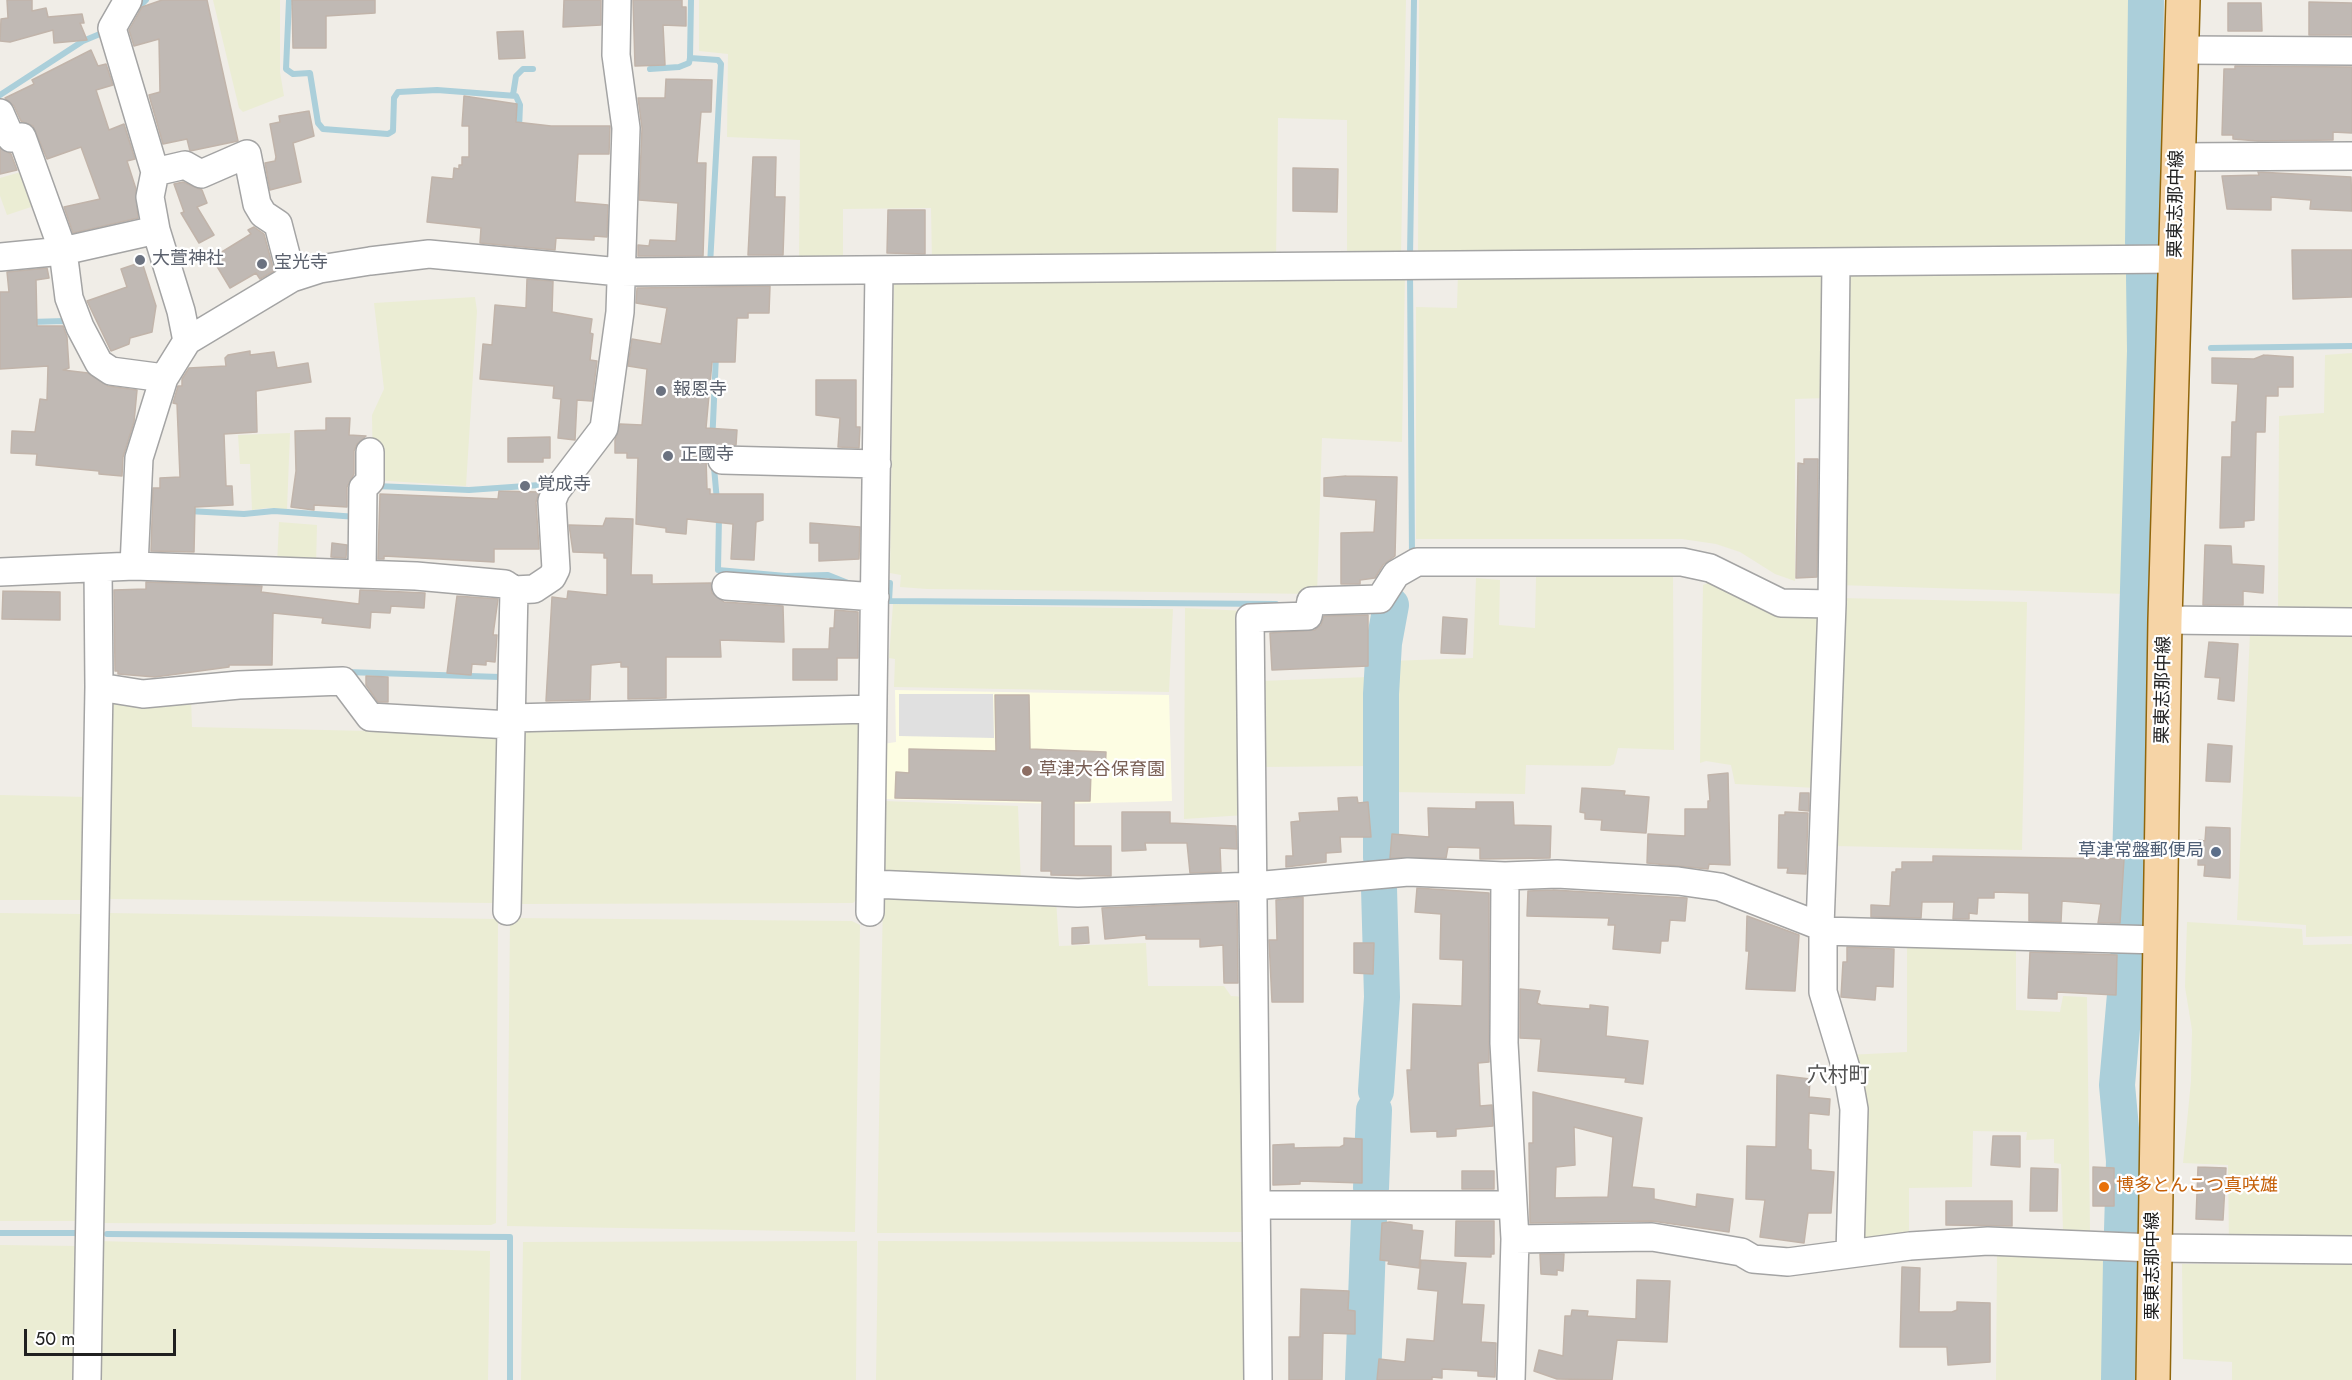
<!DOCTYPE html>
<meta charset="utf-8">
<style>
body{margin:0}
#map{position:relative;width:2352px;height:1380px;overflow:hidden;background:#f0ede7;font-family:Jost,sans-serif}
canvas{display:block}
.scale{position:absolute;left:24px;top:1329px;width:152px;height:27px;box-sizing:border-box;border:3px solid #202020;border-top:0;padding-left:8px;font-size:18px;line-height:21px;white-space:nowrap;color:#202020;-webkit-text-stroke:4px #fff;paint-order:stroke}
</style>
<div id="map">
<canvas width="2352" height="1380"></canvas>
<div class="scale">50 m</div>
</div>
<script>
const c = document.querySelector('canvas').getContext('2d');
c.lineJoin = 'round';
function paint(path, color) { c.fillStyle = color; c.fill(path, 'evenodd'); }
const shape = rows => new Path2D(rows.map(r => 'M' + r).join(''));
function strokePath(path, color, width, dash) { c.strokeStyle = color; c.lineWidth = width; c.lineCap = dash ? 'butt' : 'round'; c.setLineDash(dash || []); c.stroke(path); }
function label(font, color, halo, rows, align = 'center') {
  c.font = font + ' Jost,"Noto Sans JP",sans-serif'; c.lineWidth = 4.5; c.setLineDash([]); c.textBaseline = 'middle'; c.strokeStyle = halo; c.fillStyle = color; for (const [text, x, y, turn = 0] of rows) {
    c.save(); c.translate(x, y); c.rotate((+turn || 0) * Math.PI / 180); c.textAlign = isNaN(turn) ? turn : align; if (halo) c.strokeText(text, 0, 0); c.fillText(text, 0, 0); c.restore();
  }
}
const education = shape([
 [895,690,1169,695,1172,801,1062,804,883,799,883,744,896,742]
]);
const farmland = shape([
 [213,0,280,0,280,72,284,96,243,112,239,108],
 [699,0,1406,0,1401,254,1347,254,1347,120,1278,118,1276,261,932,262,931,208,843,209,843,262,799,263,800,140,727,137,728,54,699,51],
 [1419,0,2132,0,2130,250,1418,256],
 [31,169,43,203,7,215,0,196,0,178],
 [1808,267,1828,277,1827,398,1795,399,1795,581,1775,574,1740,552,1716,544,1682,539,1416,539,1416,307,1457,308,1458,272],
 [2132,270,2129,352,2139,353,2127,594,1837,585,1849,271],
 [1405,274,1402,442,1322,438,1317,594,927,589,900,587,901,575,890,573,894,281],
 [475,297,477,311,466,486,373,480,372,415,384,389,374,303],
 [2352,353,2352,613,2278,613,2279,416,2324,413,2325,355],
 [290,433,287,510,267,508,252,510,250,464,240,464,238,435],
 [279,522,317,525,316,566,277,564],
 [1602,574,1673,575,1674,750,1618,748,1614,764,1610,766,1526,765,1525,794,1390,792,1389,661,1473,658,1476,578,1500,580,1499,625,1535,628,1536,577],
 [1717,579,1822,614,1817,788,1735,784,1731,765,1706,761,1700,763,1703,585],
 [1838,598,2027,602,2022,850,1834,846],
 [893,604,1173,609,1169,692,894,687,895,659,889,658],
 [1185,608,1246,611,1245,815,1184,819],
 [2250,633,2352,633,2352,936,2306,937,2306,925,2237,920],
 [1369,677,1371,766,1261,767,1260,681],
 [191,698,192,727,502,734,499,898,493,903,109,899,103,893,108,701],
 [856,720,862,727,861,896,853,903,518,904,519,728],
 [0,795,88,797,85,896,80,900,0,900],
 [884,801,1018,806,1021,886,891,878,883,868],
 [883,896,1056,899,1059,946,1146,943,1148,986,1224,986,1231,996,1248,997,1250,1232,877,1233],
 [0,913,80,914,86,925,80,1221,0,1221],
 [108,913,498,919,496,1223,491,1225,96,1223],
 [510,918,852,921,860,925,855,1232,507,1226],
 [2187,922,2302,929,2303,945,2352,944,2352,1246,2229,1246,2228,1165,2183,1163,2191,1081,2192,1030,2185,987],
 [1907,946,2016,948,2016,1010,2060,1012,2063,996,2087,997,2090,1231,2063,1231,2061,1164,2054,1163,2054,1139,2026,1140,2027,1132,1973,1131,1972,1187,1909,1188,1909,1236,1867,1241,1860,1235,1848,1055,1907,1052],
 [97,1241,490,1251,488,1380,94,1380],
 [857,1241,856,1380,521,1380,523,1242],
 [878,1241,1252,1242,1251,1380,876,1380],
 [0,1245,79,1246,79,1380,0,1380],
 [1997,1254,2115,1256,2112,1380,1996,1380],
 [2182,1264,2352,1265,2352,1380,2232,1380,2232,1362,2183,1359]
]);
const parking = shape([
 [899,694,993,694,994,738,899,736]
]);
const stream = shape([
 [289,0,286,69,293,74,310,73,318,123,323,129,388,134,393,131,394,98,398,92,437,90,516,96,520,105,519,129],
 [691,0,690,58,718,60,721,64,710,265],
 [134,12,146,0],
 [650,69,679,67,689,63,690,58],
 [0,95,83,41,107,31],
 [513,95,516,76,523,69,533,69],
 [1410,257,1414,0],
 [1410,271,1412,557],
 [30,322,65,321,69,325],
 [2211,348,2352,346],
 [716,355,712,445,717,501],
 [376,486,469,490,540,485,546,489,546,493],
 [188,511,244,514,274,511,357,517],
 [719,517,718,570,786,576,828,575,848,583],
 [882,583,890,583,889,601,1276,604],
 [346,672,500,677,501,673],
 [0,1233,81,1233],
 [107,1234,510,1237,510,1380]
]);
const river = shape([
 [2143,243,2146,0],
 [1381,858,1381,694,1384,643,1391,605],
 [2128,928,2145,351,2144,276],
 [1376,1091,1382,997,1379,888],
 [1371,1188,1374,1110],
 [2122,1230,2124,1161,2117,1085,2129,949],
 [1363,1380,1369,1218],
 [2119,1380,2121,1260]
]);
const building = shape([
 [7,0,32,0,32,11,46,8,48,17,82,14,84,23,80,23,87,40,54,43,53,30,10,42,0,41,1,19,8,18,7,0],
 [162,0,207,0,238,141,190,151,187,139,163,144,149,95,160,92,159,39,134,46,129,30,142,7,162,0],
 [292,0,375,0,375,13,326,16,326,48,293,48,292,0],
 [564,0,601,0,601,25,563,27,564,0],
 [633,0,682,0,682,7,686,7,686,26,663,25,665,65,635,66,633,0],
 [2309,2,2352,3,2352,35,2309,35,2309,2],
 [2228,3,2261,3,2262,31,2228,31,2228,3],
 [523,31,525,58,499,59,497,32,523,31],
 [91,50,98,66,106,64,113,85,96,90,109,130,124,124,135,159,127,161,136,189,138,218,73,233,64,207,100,199,81,147,47,159,33,126,21,121,14,106,5,98,34,84,32,80,91,50],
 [2235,66,2352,67,2352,133,2333,132,2333,140,2258,141,2233,139,2233,135,2222,135,2224,69,2235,69,2235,66],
 [666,79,712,80,711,112,701,112,697,163,706,163,703,256,638,256,638,245,649,246,650,240,676,241,678,203,639,200,642,128,638,98,665,98,666,79],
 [464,96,517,104,516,122,551,126,610,126,609,154,578,154,575,202,608,205,607,237,594,236,594,240,556,238,555,250,480,243,481,228,427,222,432,177,453,179,454,168,459,169,459,165,462,165,462,157,469,157,469,126,462,126,464,96],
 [309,111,314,136,293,143,301,182,270,190,265,163,275,161,276,157,270,124,280,122,279,116,309,111],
 [0,148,11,154,17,170,0,174,0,148],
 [753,157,776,157,775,197,785,197,783,255,748,255,753,157],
 [1293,168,1338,169,1337,212,1293,211,1293,168],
 [2258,172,2351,177,2352,211,2310,209,2311,200,2271,197,2271,210,2227,209,2222,176,2259,175,2258,172],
 [183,182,202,190,207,203,197,207,214,235,199,243,181,213,184,212,174,184,183,182],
 [888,210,925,210,925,254,887,253,888,210],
 [254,227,264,234,274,271,260,279,256,273,230,288,212,258,251,234,248,230,254,227],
 [2292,250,2352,250,2352,297,2293,299,2292,250],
 [142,262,156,306,152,332,130,338,129,344,111,351,87,301,127,287,121,269,142,262],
 [47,268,49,278,36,280,37,326,63,326,67,337,69,368,63,370,88,373,108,386,137,390,134,422,123,457,122,476,99,474,99,471,36,465,37,454,11,453,12,431,35,432,40,399,47,400,48,366,0,369,0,292,9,292,7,272,47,268],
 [527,279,553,281,552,312,592,319,590,333,593,334,590,360,597,361,592,401,577,400,575,440,558,438,561,399,553,398,554,386,480,379,483,344,492,345,495,305,526,308,527,279],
 [770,286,769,313,748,313,748,318,737,318,735,362,712,362,706,428,737,430,736,445,709,447,706,459,707,489,710,489,710,494,763,494,763,520,756,522,754,560,731,559,733,524,687,519,686,534,666,532,666,528,636,524,638,458,627,458,627,453,615,453,615,440,620,424,642,425,647,369,628,366,632,339,661,344,667,308,636,303,637,288,770,286],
 [250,351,250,355,274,352,277,368,308,363,311,382,256,391,257,432,224,434,226,486,232,486,233,505,195,507,194,552,151,551,153,488,160,488,160,478,180,477,177,404,173,403,178,386,182,386,182,379,189,368,226,366,225,358,228,355,250,351],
 [2264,355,2293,357,2293,387,2278,387,2278,396,2266,396,2265,432,2256,432,2254,520,2244,521,2244,527,2220,528,2222,457,2231,457,2232,422,2236,422,2238,384,2212,383,2212,358,2254,359,2264,355],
 [816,380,856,380,856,427,860,427,859,448,838,447,840,418,816,415,816,380],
 [326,418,350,418,349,435,366,436,357,444,354,451,354,474,347,487,347,507,314,505,314,510,291,507,296,471,295,431,326,430,326,418],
 [550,437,550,458,543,458,543,462,508,462,508,438,550,437],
 [1804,459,1818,459,1817,577,1796,578,1798,463,1804,464,1804,459],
 [1346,476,1397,477,1395,556,1383,565,1375,578,1360,580,1360,584,1341,584,1341,533,1374,532,1376,500,1324,496,1324,478,1346,476],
 [499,491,539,492,536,502,539,549,494,549,494,562,384,556,384,559,378,559,380,494,498,499,499,491],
 [606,518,633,519,631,575,652,575,652,584,711,583,712,593,724,602,783,606,784,642,720,640,721,657,666,657,666,698,628,699,628,667,621,667,621,662,591,665,590,700,546,701,552,597,567,599,568,591,607,595,607,558,604,558,604,553,573,552,569,525,603,526,606,518],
 [810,523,860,527,859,559,819,561,819,543,810,543,810,523],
 [332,543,347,545,346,558,331,557,332,543],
 [2205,545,2231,546,2232,564,2264,566,2263,593,2243,591,2243,605,2203,605,2205,545],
 [146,582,262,586,261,592,359,604,360,590,425,593,424,608,391,606,390,613,371,612,370,628,322,623,323,618,273,613,272,665,229,665,229,667,155,677,118,674,118,671,115,671,114,590,146,589,146,582],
 [3,591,60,592,60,620,2,619,3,591],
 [457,596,498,599,493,635,497,635,495,662,486,661,486,665,472,664,471,675,447,673,457,596],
 [835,610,858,612,858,658,837,658,837,680,793,680,793,649,829,649,830,628,834,628,835,610],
 [1368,615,1368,666,1272,670,1270,633,1315,630,1321,625,1324,616,1368,615],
 [1443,617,1467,619,1465,654,1441,653,1443,617],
 [2209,642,2238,644,2234,701,2218,699,2220,678,2205,677,2209,642],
 [366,676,388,677,388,702,378,702,366,685,366,676],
 [995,695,1029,695,1030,749,1106,752,1105,773,1091,772,1090,801,1074,801,1074,846,1111,846,1111,876,1051,875,1051,871,1041,871,1042,801,895,798,896,772,909,773,909,749,996,751,995,695],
 [2208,744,2232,746,2230,782,2206,781,2208,744],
 [1728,773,1730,865,1709,864,1708,869,1647,863,1648,834,1685,836,1685,809,1708,809,1708,801,1710,801,1708,775,1728,773],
 [1582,788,1625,791,1624,795,1649,797,1646,833,1601,830,1602,820,1585,819,1585,813,1580,812,1582,788],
 [1800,793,1809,793,1809,811,1799,810,1800,793],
 [1357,797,1358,803,1368,802,1371,837,1340,837,1341,852,1326,853,1326,862,1286,867,1286,856,1293,856,1291,822,1300,821,1299,813,1339,811,1338,798,1357,797],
 [1476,802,1513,802,1514,825,1551,826,1550,858,1480,859,1480,848,1448,847,1446,858,1390,858,1392,834,1429,837,1428,808,1476,809,1476,802],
 [1122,812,1170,812,1170,823,1236,826,1237,849,1220,848,1221,872,1190,873,1187,843,1145,843,1146,850,1122,851,1122,812],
 [1785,812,1808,813,1806,874,1787,873,1788,868,1778,868,1779,815,1785,815,1785,812],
 [2206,827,2230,828,2230,878,2204,876,2205,865,2198,865,2199,840,2205,841,2206,827],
 [1933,856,2124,859,2120,923,2098,923,2101,904,2062,901,2061,922,2029,921,2029,893,1994,892,1994,898,1978,898,1977,914,1969,913,1969,919,1953,919,1954,902,1922,902,1921,918,1871,917,1871,905,1890,906,1892,872,1896,872,1896,869,1902,869,1902,862,1933,862,1933,856],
 [1417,888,1489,893,1489,1062,1478,1063,1480,1106,1492,1105,1493,1126,1456,1129,1456,1136,1437,1137,1437,1131,1411,1132,1407,1070,1411,1070,1413,1004,1462,1006,1463,960,1440,959,1441,914,1415,912,1417,888],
 [1553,890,1687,898,1685,921,1670,920,1668,941,1661,941,1660,953,1613,949,1615,925,1608,925,1609,918,1527,916,1528,891,1553,890],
 [1303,897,1303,1002,1272,1002,1269,940,1277,940,1276,900,1303,897],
 [1237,902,1238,983,1224,983,1223,945,1200,947,1200,939,1146,939,1146,935,1105,939,1102,908,1237,902],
 [1747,916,1799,935,1795,991,1746,989,1749,951,1746,951,1747,916],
 [1088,927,1089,943,1072,944,1072,928,1088,927],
 [1354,943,1374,943,1373,974,1354,973,1354,943],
 [1847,947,1894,949,1893,987,1876,986,1875,1000,1841,997,1843,962,1847,962,1847,947],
 [2030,952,2117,955,2116,995,2057,992,2057,999,2028,998,2030,952],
 [1520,989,1540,991,1537,1003,1541,1005,1590,1009,1590,1005,1608,1007,1606,1036,1648,1041,1643,1084,1625,1082,1626,1078,1538,1071,1541,1039,1520,1038,1520,989],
 [1777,1075,1810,1079,1809,1097,1830,1099,1829,1115,1809,1113,1808,1149,1811,1150,1811,1170,1834,1172,1831,1213,1808,1213,1804,1243,1760,1237,1765,1200,1746,1199,1747,1146,1776,1147,1777,1075],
 [1533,1092,1642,1118,1632,1187,1654,1189,1654,1199,1696,1207,1697,1194,1733,1199,1729,1232,1652,1221,1530,1223,1529,1143,1533,1143,1533,1092],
 [1574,1127,1613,1137,1608,1197,1555,1198,1556,1167,1575,1165,1574,1127],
 [1993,1136,2020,1136,2020,1167,1991,1165,1993,1136],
 [1344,1138,1362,1139,1362,1183,1300,1181,1300,1184,1273,1185,1273,1145,1294,1144,1294,1148,1340,1147,1344,1145,1344,1138],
 [2093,1167,2114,1168,2114,1206,2093,1206,2093,1167],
 [2198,1167,2226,1168,2223,1220,2196,1219,2198,1167],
 [2031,1168,2058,1169,2057,1211,2030,1211,2031,1168],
 [1462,1171,1494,1171,1494,1189,1462,1189,1462,1171],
 [1946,1201,2012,1201,2012,1226,1946,1225,1946,1201],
 [1456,1221,1494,1221,1494,1254,1491,1254,1491,1257,1455,1256,1456,1221],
 [1390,1222,1412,1225,1412,1230,1423,1231,1419,1268,1388,1264,1389,1261,1380,1260,1382,1223,1390,1222],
 [1540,1254,1564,1254,1563,1271,1557,1270,1557,1275,1541,1274,1540,1254],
 [1421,1260,1466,1263,1462,1304,1484,1305,1481,1342,1496,1343,1495,1377,1478,1376,1478,1371,1442,1369,1442,1378,1432,1377,1432,1380,1377,1380,1379,1359,1405,1362,1407,1339,1434,1341,1438,1291,1418,1289,1421,1260],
 [1902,1267,1920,1268,1919,1312,1952,1312,1957,1310,1957,1302,1990,1303,1990,1362,1948,1365,1947,1347,1900,1347,1902,1267],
 [1637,1280,1670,1281,1667,1342,1617,1340,1612,1380,1557,1379,1534,1371,1539,1350,1563,1356,1565,1316,1571,1316,1572,1310,1588,1311,1587,1316,1636,1319,1637,1280],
 [1301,1289,1349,1291,1348,1310,1355,1311,1355,1334,1323,1333,1322,1380,1289,1380,1289,1337,1300,1337,1301,1289]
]);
const minor = shape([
 [128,0,112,28,155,172,150,197,156,230,181,311,187,341],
 [2182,50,2352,51],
 [0,113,11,138,22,137,63,251,69,298,80,327,99,363,111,371,164,378],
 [2177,157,2352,156],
 [155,172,185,165,201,174,247,154,257,204,263,214,278,224,292,278],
 [0,257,63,251,156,230],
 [722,460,877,464],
 [134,566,139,458,164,378,187,341,292,278,320,269,370,261,429,254,620,272,2176,259],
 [0,572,134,566,416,576,505,584,514,590,534,589,552,577,556,569,552,501,556,491,604,428,620,312,626,128,616,55,617,0],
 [362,574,363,488,370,481,370,452],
 [726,586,875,597],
 [2165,620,2352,622],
 [99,687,143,694,239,685,343,681,370,717,510,725],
 [511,718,872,709],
 [1505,876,1504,1043,1515,1239,1511,1380],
 [872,884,1078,893,1254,886,1408,872,1505,876,1557,874,1678,881,1720,887,1820,926,1823,931,2160,940],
 [507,911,514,590],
 [870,912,879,270],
 [1820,926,1832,604,1836,263],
 [1823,931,1823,992,1848,1075,1854,1109,1850,1253],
 [1257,1205,1512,1205],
 [1515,1239,1652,1237,1741,1252,1753,1259,1788,1262,1910,1246,1988,1241,2154,1248,2352,1250],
 [87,1380,99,687,98,568],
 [1258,1380,1250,618,1308,616,1311,601,1380,599,1396,574,1417,562,1682,562,1710,568,1781,603,1832,604]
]);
const major = shape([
 [2153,1380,2165,620,2183,0]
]);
const markers = [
 [140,260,6,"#6b7280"],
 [262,264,6,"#6b7280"],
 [661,391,6,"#6b7280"],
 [668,456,6,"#6b7280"],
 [525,486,6,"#6b7280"],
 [1027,771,6,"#8d6e63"],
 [2216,852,6,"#5c6f8a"],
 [2104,1187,6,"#e8710a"]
];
const streetNames = [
 ["栗東志那中線",2177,204,-89],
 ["栗東志那中線",2164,690,-89],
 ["栗東志那中線",2154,1266,-90]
];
const worshipNames = [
 ["大萱神社",152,260],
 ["宝光寺",274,264],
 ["報恩寺",673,391],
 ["正國寺",680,456],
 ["覚成寺",537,486]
];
const educationNames = [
 ["草津大谷保育園",1039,771]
];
const serviceNames = [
 ["草津常盤郵便局",2204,852]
];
const foodNames = [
 ["博多とんこつ真咲雄",2116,1187]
];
const quarterNames = [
 ["穴村町",1838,1077]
];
paint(education, '#fdfde3');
paint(farmland, '#ebedd4');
paint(parking, '#e0e0e0');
strokePath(stream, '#abcfda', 6);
strokePath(river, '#abcfda', 36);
paint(building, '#c0b9b4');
strokePath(building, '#c1b4aa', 1.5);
strokePath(minor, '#a4a4a4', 30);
strokePath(major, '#91660b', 36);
strokePath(minor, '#fff', 27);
strokePath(major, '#f6d4a6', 33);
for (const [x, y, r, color] of markers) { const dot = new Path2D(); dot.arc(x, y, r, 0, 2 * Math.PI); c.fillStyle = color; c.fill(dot); strokePath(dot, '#fff', 2); }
label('18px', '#202020', '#fff', streetNames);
label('18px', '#5b616d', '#fff', worshipNames, 'left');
label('18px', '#785e54', '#fff', educationNames, 'left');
label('18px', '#4e5e75', '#fff', serviceNames, 'right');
label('18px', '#c56008', '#fff', foodNames, 'left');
label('21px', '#535353', '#fff', quarterNames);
</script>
